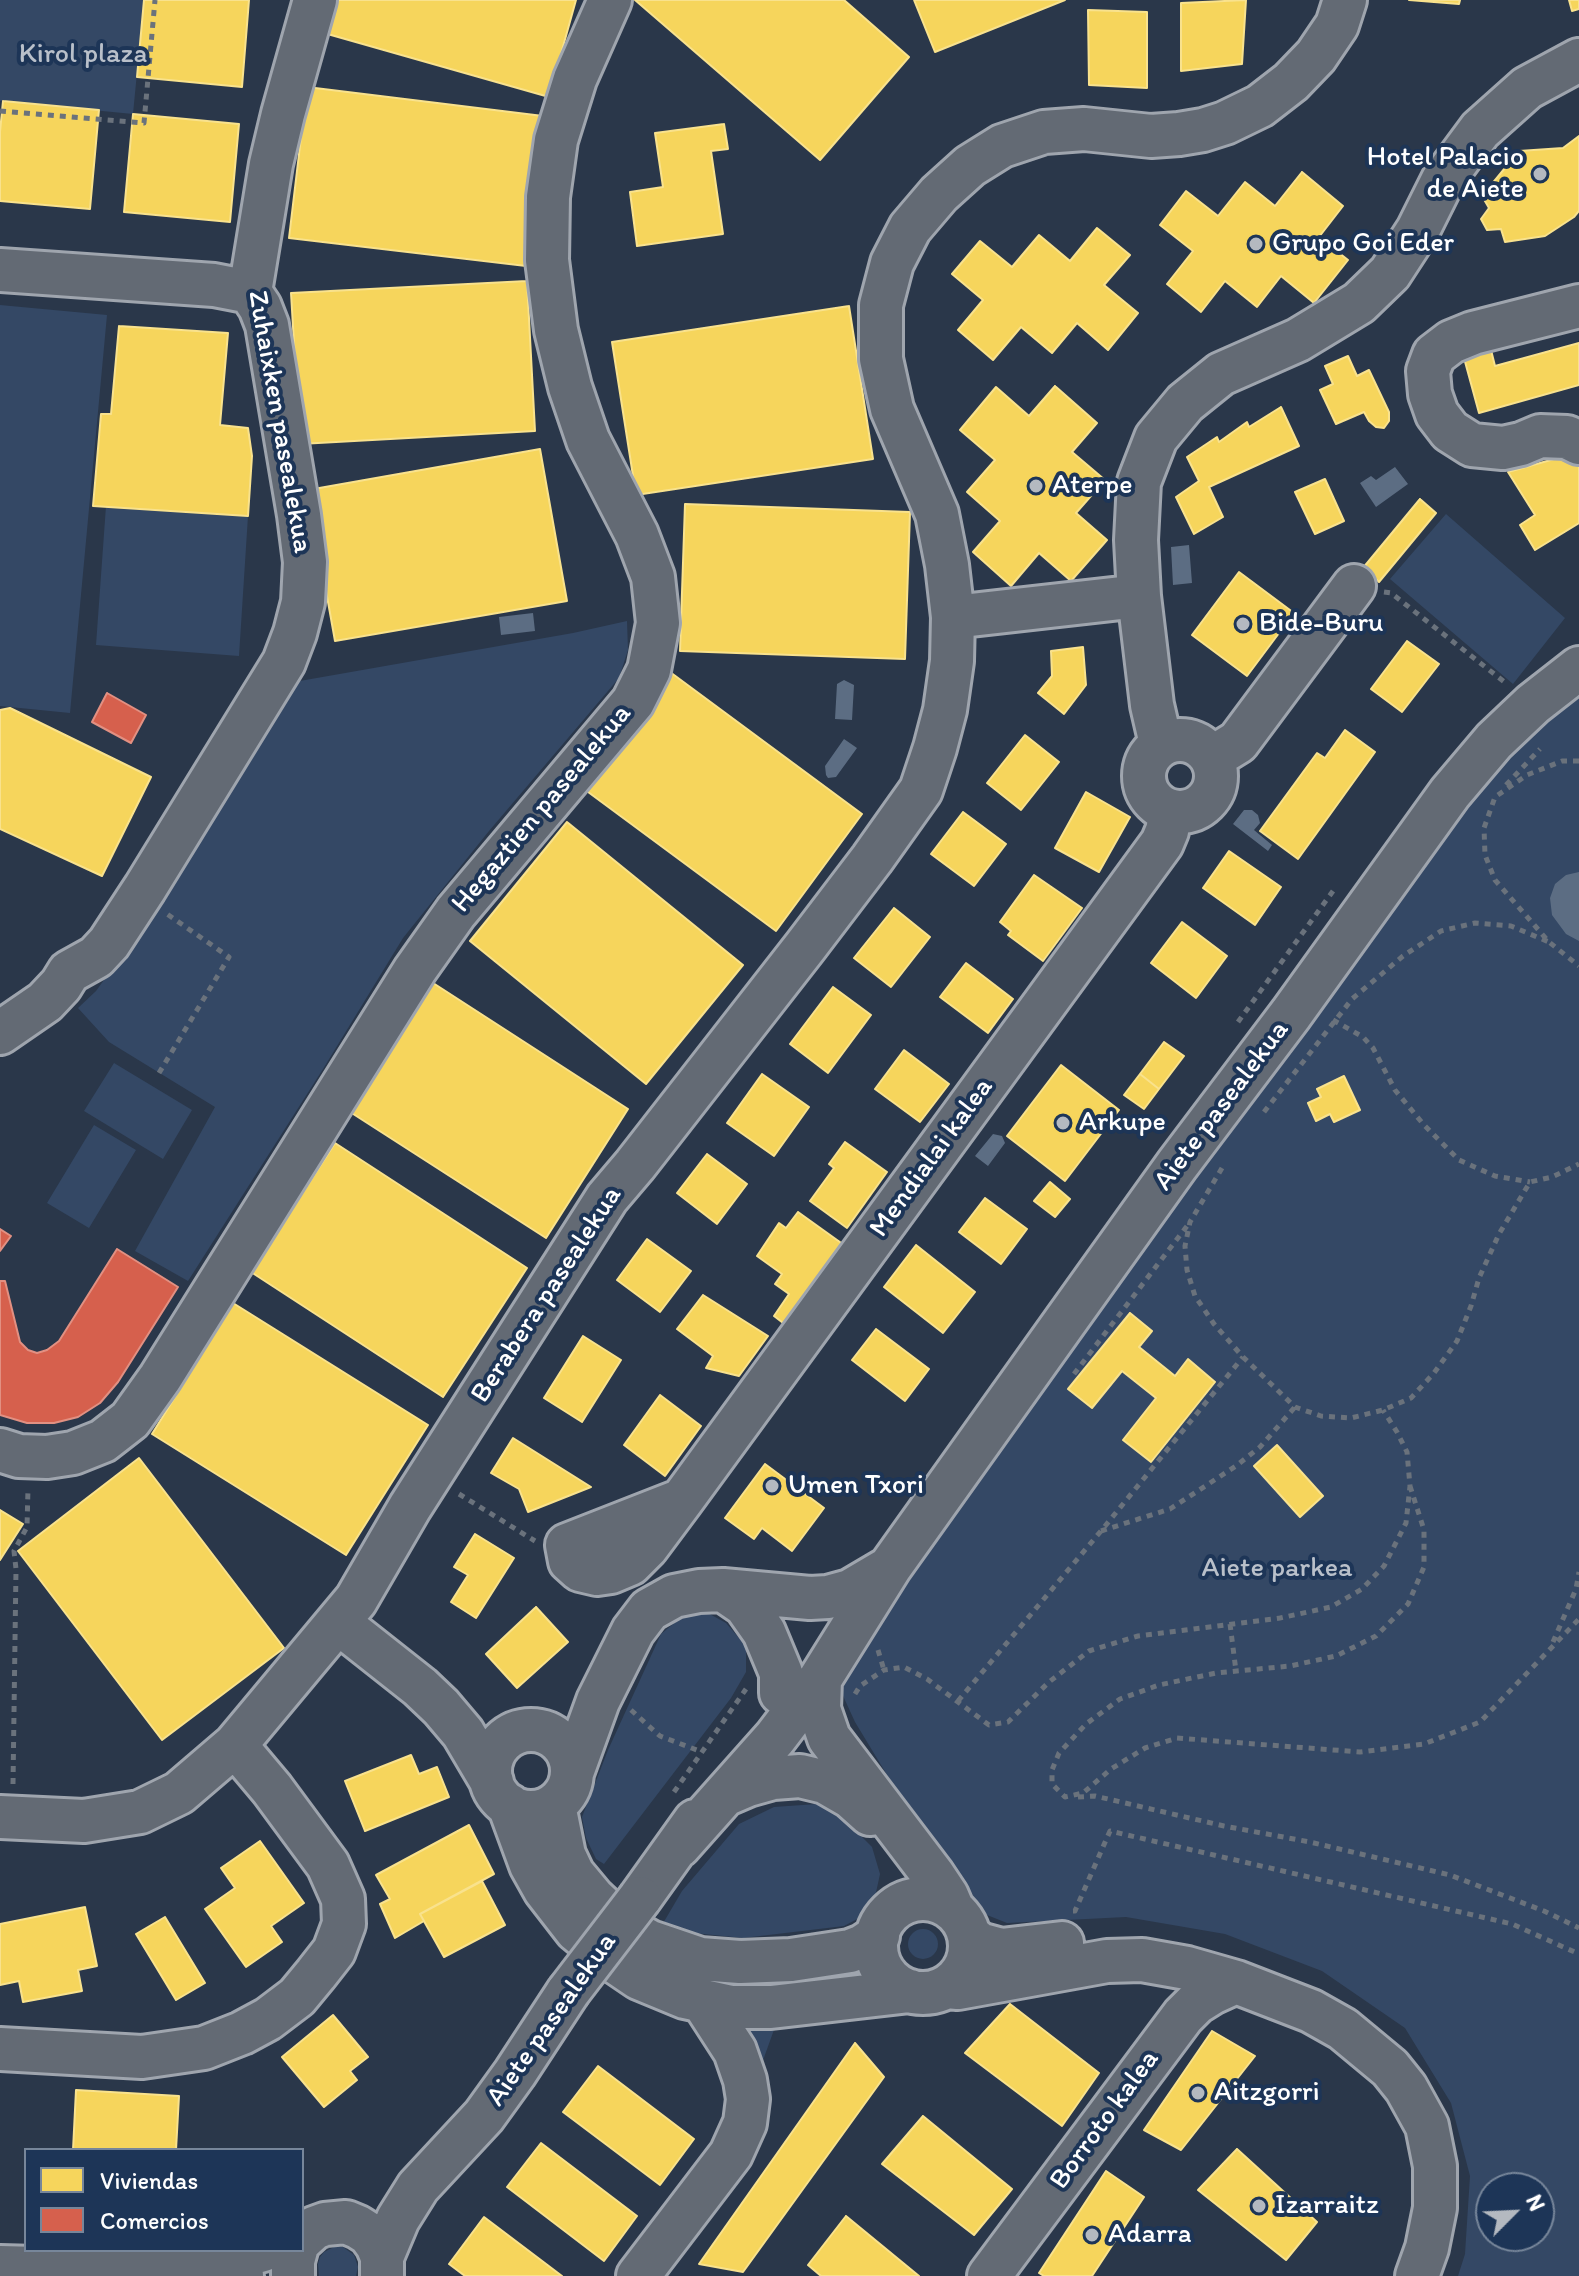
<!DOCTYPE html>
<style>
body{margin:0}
#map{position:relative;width:1579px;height:2276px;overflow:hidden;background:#2a374a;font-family:Itim,sans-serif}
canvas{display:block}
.legend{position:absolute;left:24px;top:2148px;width:280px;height:104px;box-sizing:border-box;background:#1d3557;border:2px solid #77869a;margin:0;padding:10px 14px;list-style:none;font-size:24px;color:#fff}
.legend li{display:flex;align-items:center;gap:16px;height:40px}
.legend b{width:40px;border:2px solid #77869a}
.north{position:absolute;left:1475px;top:2172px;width:80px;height:80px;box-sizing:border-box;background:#1d3557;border:2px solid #77869a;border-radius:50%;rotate:66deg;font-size:22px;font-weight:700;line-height:32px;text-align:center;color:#fff}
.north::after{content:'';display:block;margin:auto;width:28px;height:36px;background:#b4b9c0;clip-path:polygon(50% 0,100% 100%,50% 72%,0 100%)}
</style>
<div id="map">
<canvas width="1579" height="2276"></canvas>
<ul class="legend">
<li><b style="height:22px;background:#f6d55c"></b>Viviendas</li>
<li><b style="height:22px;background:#d6604d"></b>Comercios</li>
</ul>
<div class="north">N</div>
</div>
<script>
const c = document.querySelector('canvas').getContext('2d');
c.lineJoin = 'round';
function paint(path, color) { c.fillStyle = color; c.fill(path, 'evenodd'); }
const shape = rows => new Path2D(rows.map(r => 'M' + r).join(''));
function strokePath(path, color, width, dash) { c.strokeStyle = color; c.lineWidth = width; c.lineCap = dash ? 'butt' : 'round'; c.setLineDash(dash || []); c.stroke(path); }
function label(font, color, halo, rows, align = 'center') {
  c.font = font + ' Itim,sans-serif'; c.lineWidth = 8; c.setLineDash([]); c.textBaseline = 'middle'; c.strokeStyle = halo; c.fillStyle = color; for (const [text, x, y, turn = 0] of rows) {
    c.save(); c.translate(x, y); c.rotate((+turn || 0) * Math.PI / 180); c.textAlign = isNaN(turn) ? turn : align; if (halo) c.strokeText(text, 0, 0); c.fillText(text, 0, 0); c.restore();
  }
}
const green = shape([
 [0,0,144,0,133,114,0,101],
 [0,305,107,315,70,713,0,706],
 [106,506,248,516,239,656,96,645],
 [1446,514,1565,618,1513,684,1390,579],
 [627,621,628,650,619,678,489,831,403,938,323,1069,188,1281,135,1251,215,1107,109,1042,78,1008,96,991,114,966,294,682,573,633],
 [1579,685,1579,2276,1458,2276,1465,2254,1470,2176,1451,2103,1405,2028,1322,1971,1225,1934,1126,1917,1007,1923,987,1915,950,1879,855,1722,839,1687,841,1665,1450,805],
 [1491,2188,1539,2188,1539,2236,1491,2236],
 [114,1063,192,1110,163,1159,84,1111],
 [94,1125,136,1150,89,1228,47,1203],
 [706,1612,726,1623,746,1646,746,1672,731,1698,604,1864,596,1859,586,1838,582,1817,608,1750,661,1634,683,1616],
 [817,1804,844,1819,872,1847,880,1874,872,1911,844,1926,743,1938,674,1931,662,1925,682,1891,739,1824,774,1807],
 '908 1944a15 15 0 1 1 30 0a15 15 0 1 1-30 0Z',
 [733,2023,775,2027,762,2063,758,2089],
 [336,2246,343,2247,354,2255,358,2267,356,2276,319,2276,318,2264,320,2257,324,2252]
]);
const water = shape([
 [1395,467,1408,484,1376,507,1360,483,1371,476,1376,480],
 [1189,545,1192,583,1173,585,1171,547],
 [533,613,535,631,501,635,499,617],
 [844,680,854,685,852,720,835,719,837,684],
 [844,739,857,748,836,777,828,778,826,775,825,766],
 [1244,810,1252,810,1258,815,1260,823,1254,830,1272,845,1268,851,1233,824],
 [1579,872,1579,941,1566,934,1552,915,1550,898,1555,884,1566,875],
 [993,1134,1002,1136,1005,1143,988,1166,975,1156]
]);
const homes = shape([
 [144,0,249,0,242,87,137,77,144,0],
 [334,0,576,0,549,97,324,33,334,0],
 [635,0,844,0,909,57,820,160,635,0],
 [914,0,1065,0,935,52,914,0],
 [1246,0,1242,64,1181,71,1181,3,1246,0],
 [1409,0,1460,0,1459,4,1409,0],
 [1569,0,1579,0,1579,9,1572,11,1569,0],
 [1088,10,1147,12,1147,88,1089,85,1088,10],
 [307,87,543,116,526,266,289,238,307,87],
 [3,101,99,110,90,209,0,201,0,132,3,101],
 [133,114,239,124,230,222,124,212,133,114],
 [724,124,728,149,711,151,723,234,637,246,630,192,663,187,655,133,724,124],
 [1579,136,1579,211,1574,217,1545,236,1505,242,1501,229,1487,230,1481,219,1489,208,1482,196,1519,151,1563,148,1579,136],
 [1302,172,1343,206,1319,237,1348,260,1314,303,1281,276,1257,307,1225,281,1201,312,1167,284,1193,251,1160,225,1186,191,1218,216,1245,182,1275,206,1302,172],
 [1097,228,1130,255,1104,285,1138,313,1108,350,1077,323,1052,353,1021,327,993,360,958,330,983,300,952,274,980,241,1012,267,1039,235,1070,261,1097,228],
 [527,281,535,431,300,444,291,293,527,281],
 [849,306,873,459,636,495,612,342,849,306],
 [119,326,228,333,220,425,248,428,252,456,248,516,93,506,101,414,111,414,119,326],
 [1579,343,1579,385,1479,413,1464,358,1491,350,1495,366,1579,343],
 [1348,356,1357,376,1369,370,1389,412,1389,421,1384,428,1376,427,1369,421,1364,412,1336,424,1320,390,1333,384,1325,366,1348,356],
 [1055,386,1097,423,1072,452,1105,480,1076,513,1107,540,1071,581,1039,553,1011,586,973,552,1000,521,967,492,995,460,960,430,996,387,1029,416,1055,386],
 [1281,407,1299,446,1209,487,1223,517,1194,534,1176,497,1199,481,1187,457,1217,437,1219,442,1247,422,1249,427,1281,407],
 [540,449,567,601,335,641,308,490,540,449],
 [1572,454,1579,465,1579,523,1535,550,1520,525,1535,515,1508,472,1572,454],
 [1325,479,1344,521,1315,534,1295,492,1325,479],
 [1420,499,1436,513,1379,582,1363,568,1420,499],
 [685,504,910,512,905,659,680,651,685,504],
 [1239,572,1294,613,1247,676,1192,635,1239,572],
 [1407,641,1439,664,1402,712,1371,689,1407,641],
 [1083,647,1086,685,1064,714,1038,693,1052,676,1051,651,1083,647],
 [670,672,862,814,776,931,584,789,670,672],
 [10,708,151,777,102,876,0,829,0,710,10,708],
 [1345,730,1375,752,1298,859,1260,831,1317,753,1325,758,1345,730],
 [1025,735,1059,762,1021,810,987,783,1025,735],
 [1086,792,1130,817,1099,872,1055,848,1086,792],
 [963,812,1006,844,974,886,931,854,963,812],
 [567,822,743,965,646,1084,470,941,567,822],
 [1229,851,1281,887,1255,925,1203,888,1229,851],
 [1034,875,1082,908,1043,961,1008,935,1011,931,1000,922,1034,875],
 [894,908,930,937,891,987,854,958,894,908],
 [1182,922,1227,956,1196,998,1151,963,1182,922],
 [966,963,1013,999,988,1033,940,997,966,963],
 [430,981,628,1109,546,1238,347,1110,430,981],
 [833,987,871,1015,828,1073,790,1044,833,987],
 [1164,1042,1184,1056,1159,1089,1140,1074,1164,1042],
 [904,1050,949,1084,920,1122,875,1089,904,1050],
 [1061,1065,1119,1110,1065,1181,1007,1136,1061,1065],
 [762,1074,809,1107,774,1156,727,1123,762,1074],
 [1140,1074,1159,1089,1144,1109,1124,1095,1140,1074],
 [1344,1076,1360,1110,1334,1122,1330,1114,1316,1121,1308,1103,1321,1097,1317,1089,1344,1076],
 [845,1142,887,1172,847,1228,810,1201,834,1168,829,1164,845,1142],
 [335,1143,527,1268,443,1397,251,1272,335,1143],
 [707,1154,747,1184,717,1224,677,1193,707,1154],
 [1050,1182,1070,1199,1055,1217,1034,1201,1050,1182],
 [985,1198,1027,1229,1001,1264,959,1232,985,1198],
 [798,1212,844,1245,787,1326,774,1316,789,1294,775,1284,782,1274,757,1256,779,1223,786,1228,798,1212],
 [647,1239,691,1271,660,1312,617,1280,647,1239],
 [916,1245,975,1292,943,1333,884,1287,916,1245],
 [703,1295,768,1336,739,1376,706,1368,713,1356,677,1329,703,1295],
 [233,1303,428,1425,346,1555,152,1434,233,1303],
 [1130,1313,1152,1331,1139,1347,1175,1376,1188,1359,1215,1382,1151,1462,1123,1440,1156,1398,1122,1371,1092,1408,1068,1389,1130,1313],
 [876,1329,929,1369,905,1401,852,1360,876,1329],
 [583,1336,621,1360,582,1422,544,1398,583,1336],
 [660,1395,701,1426,665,1476,624,1445,660,1395],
 [513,1438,591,1487,528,1512,519,1489,491,1473,513,1438],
 [1277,1445,1323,1496,1300,1517,1254,1466,1277,1445],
 [139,1458,284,1648,162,1740,18,1551,139,1458],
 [765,1464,824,1508,792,1551,762,1528,754,1539,725,1518,765,1464],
 [0,1510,23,1524,0,1560,0,1510],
 [475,1534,514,1558,476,1618,451,1602,468,1575,454,1567,475,1534],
 [536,1607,568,1642,517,1688,486,1654,536,1607],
 [411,1755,419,1774,437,1767,449,1797,365,1831,345,1781,411,1755],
 [469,1825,494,1874,420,1914,424,1921,395,1938,380,1904,390,1899,376,1875,469,1825],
 [260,1841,304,1903,271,1926,282,1942,246,1967,205,1909,235,1888,221,1868,260,1841],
 [482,1881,505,1925,444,1957,420,1914,482,1881],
 [85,1907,97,1966,78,1970,82,1991,23,2002,19,1981,0,1985,0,1924,85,1907],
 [165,1917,205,1983,176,2000,136,1934,165,1917],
 [1010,2004,1099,2073,1062,2126,965,2053,1010,2004],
 [333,2015,368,2057,350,2071,357,2080,324,2107,282,2057,333,2015],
 [1212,2031,1255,2056,1181,2150,1144,2130,1212,2031],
 [855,2043,884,2077,743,2272,699,2264,855,2043],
 [598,2066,694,2139,660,2185,563,2112,598,2066],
 [76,2090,179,2096,176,2150,73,2150,76,2090],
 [923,2116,1012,2189,974,2235,882,2164,923,2116],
 [541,2143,637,2216,604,2261,507,2187,541,2143],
 [1237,2149,1317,2222,1286,2260,1198,2190,1237,2149],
 [1106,2171,1144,2197,1092,2276,1044,2276,1039,2273,1106,2171],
 [846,2216,919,2276,821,2276,808,2265,846,2216],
 [484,2217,562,2276,465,2276,449,2264,484,2217]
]);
const shops = shape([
 [107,693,146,715,131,743,92,722,107,693],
 [0,1229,11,1236,0,1251,0,1229],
 [117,1249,178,1287,118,1382,100,1403,78,1417,54,1423,27,1423,0,1415,0,1281,5,1281,20,1342,28,1350,37,1353,47,1350,59,1341,117,1249]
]);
const path = shape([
 [0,111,144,123,155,0],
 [1384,592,1391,593,1507,684],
 [1579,761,1562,761,1527,775,1495,797,1484,828,1485,855,1495,880,1549,942,1579,966],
 [1506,785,1540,749],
 [1333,1020,1363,1037,1373,1048,1395,1090,1424,1125,1459,1160,1495,1176,1530,1182],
 [1238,1022,1333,891],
 [159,1073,229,957,167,914],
 [1264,1112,1352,999,1403,956,1441,931,1475,923,1511,926,1549,942],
 [1222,1168,1190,1222,1185,1246,1187,1270,1195,1296,1214,1324,1243,1357,1295,1407,1321,1416,1351,1418,1383,1410,1411,1398,1434,1373,1457,1341,1471,1306,1479,1278,1499,1234,1530,1182,1552,1177,1579,1164],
 [1074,1374,1187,1226],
 [1410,1486,1424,1530,1424,1567,1408,1604,1376,1636,1336,1656,1290,1666,1216,1673,1159,1685,1120,1699,1086,1724,1059,1753,1052,1770,1052,1784,1065,1797,1083,1793,1111,1769,1145,1748,1177,1738,1360,1752,1424,1744,1480,1722,1579,1619],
 [459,1494,535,1541],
 [1101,1531,1170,1509,1236,1466,1260,1447,1295,1407],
 [1230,1624,1236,1671],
 [1553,1642,1576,1589,1579,1572],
 [878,1650,884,1670],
 [855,1694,860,1686,884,1670,904,1667,927,1679,989,1725,1008,1722,1049,1682,1089,1651,1138,1636,1280,1618,1331,1607,1362,1589,1384,1566,1406,1523,1410,1486,1407,1452,1397,1432,1383,1410],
 [958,1701,1101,1531,1243,1357],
 [631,1710,660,1736,702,1752],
 [13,1784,16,1569,14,1551,27,1527,28,1489],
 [674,1792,746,1689],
 [1078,1797,1095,1796,1224,1826,1310,1842,1450,1875,1544,1911,1579,1928],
 [1073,1911,1075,1911,1110,1831,1512,1924,1579,1954]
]);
const minor = shape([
 [0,270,214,285,250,292],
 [1579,306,1473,333,1451,342,1434,355,1428,371,1430,394,1437,414,1450,431,1472,445,1503,448,1521,444,1540,436,1567,437,1579,443],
 [953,617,1139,596],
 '1144 776a36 36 0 1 1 72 0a36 36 0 1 1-72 0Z',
 [1161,744,1152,705,1139,596,1136,540,1139,482,1156,438,1185,403,1221,374,1298,340,1359,303,1390,273,1418,230,1443,180,1480,130,1527,88,1579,60],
 [1212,758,1238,742,1354,586],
 [0,1033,45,1002,61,985,69,972,96,957,109,943,145,888,284,662,295,633,303,602,305,562,299,515,267,325,260,307,250,292,271,164,283,114,315,0],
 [0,1450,19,1456,47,1457,73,1453,103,1441,130,1420,160,1378,415,970,456,912,633,702,649,670,658,623,653,577,637,535,588,440,570,387,556,330,547,260,548,197,556,140,575,79,610,0],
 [682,1500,567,1545,570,1561,580,1570,597,1574,611,1572,630,1564,647,1547,682,1500,1162,843,1167,831,1171,811],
 [723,1590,745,1605,764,1632,781,1673,781,1693],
 [339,1623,420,1687,441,1707,463,1733,492,1782],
 [820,1679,819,1709,829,1738,933,1875,947,1896,953,1910],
 '490 1771a41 41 0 1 1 82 0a41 41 0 1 1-82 0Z',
 [573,1770,598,1701,633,1631,649,1610,674,1596,699,1591,723,1590,810,1598,828,1597,850,1591,889,1568],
 [727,1794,748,1785,773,1778,800,1776,825,1782,851,1797,870,1814],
 [509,1805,531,1865,545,1890,576,1930,611,1959,639,1978,685,1997,731,2007,771,2007,910,1991],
 [554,1805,564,1855,573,1874,593,1898,625,1928,650,1942,700,1959,740,1962,791,1960,850,1951,863,1946,878,1936],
 [0,1817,84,1821,140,1812,179,1793,235,1745,356,1600,410,1507,607,1198,635,1165,805,947,872,859,921,790,935,748,945,710,952,661,953,617,947,565,937,514,892,409,881,359,881,305,892,263,910,228,939,194,970,166,1002,146,1044,132,1084,129,1151,136,1179,134,1203,130,1225,123,1260,106,1291,82,1316,56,1337,25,1345,0],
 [679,1846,775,1738,820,1679,890,1567,1064,1323,1177,1165,1291,1014,1450,793,1494,741,1533,704,1579,668],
 [640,1898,695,1821],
 '876 1946a47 47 0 1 1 94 0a47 47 0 1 1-94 0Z',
 [970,1936,979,1944,1001,1950,1062,1943],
 [947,1987,958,1988,1107,1961,1142,1960,1187,1968,1236,1982,1311,2011,1343,2029,1390,2068,1406,2088,1427,2126,1435,2166,1435,2208,1427,2248,1417,2276],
 [0,2049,142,2057,204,2048,242,2033,268,2019,297,1997,316,1974,334,1951,344,1924,343,1899,328,1865,272,1789,235,1745],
 [302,2239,314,2228,325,2224,346,2222,358,2227,369,2234,377,2245,382,2257,382,2276],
 [382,2257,398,2219,418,2187,484,2116,515,2073,568,1992],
 [0,2267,185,2272,242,2276],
 [202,2267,263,2250],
 [293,2276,293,2261,296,2250],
 [638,2276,731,2154,745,2123,748,2099,745,2080,735,2051,704,2003],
 [989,2276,1183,2016,1196,2003,1212,1993,1236,1982]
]);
const minorBridge = shape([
 [568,1992,640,1898]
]);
const markers = [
 [1540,174,8,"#b4b9c0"],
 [1256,244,8,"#b4b9c0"],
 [1036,486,8,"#b4b9c0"],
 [1243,624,8,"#b4b9c0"],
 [1063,1123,8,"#b4b9c0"],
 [772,1486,8,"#b4b9c0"],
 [1198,2093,8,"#b4b9c0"],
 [1259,2206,8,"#b4b9c0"],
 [1092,2235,8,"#b4b9c0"]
];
const parkNames = [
 ["Kirol plaza",83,55],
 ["Aiete parkea",1277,1569]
];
const poiNames = [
 ["Hotel Palacio",1524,158,"right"],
 ["de Aiete",1524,190,"right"],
 ["Grupo Goi Eder",1272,244],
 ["Aterpe",1052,486],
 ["Bide-Buru",1259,624],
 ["Arkupe",1079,1123],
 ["Umen Txori",788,1486],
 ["Aitzgorri",1214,2093],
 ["Izarraitz",1275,2206],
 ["Adarra",1108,2235]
];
const streetNames = [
 ["Zuhaixken pasealekua",279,422,80],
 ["Hegaztien pasealekua",542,809,-50],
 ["Aiete pasealekua",1222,1106,-53],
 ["Mendialai kalea",932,1158,-54],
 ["Berabera pasealekua",547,1295,-57],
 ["Aiete pasealekua",552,2020,-55],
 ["Borroto kalea",1105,2120,-54]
];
paint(green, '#344865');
paint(water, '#5c6d83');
paint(homes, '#f6d55c');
strokePath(homes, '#f9e28d', 2);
paint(shops, '#d6604d');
strokePath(shops, '#e29082', 2);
strokePath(minor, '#9fa5ae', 48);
strokePath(path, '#6a727c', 5, [6, 6]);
strokePath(minor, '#636a74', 42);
strokePath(minorBridge, '#9fa5ae', 48, []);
strokePath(minorBridge, '#636a74', 42);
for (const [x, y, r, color] of markers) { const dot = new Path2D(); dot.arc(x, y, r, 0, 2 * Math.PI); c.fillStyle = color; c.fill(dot); strokePath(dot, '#1d3557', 3); }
label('28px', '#b9c0ca', '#1d3557', parkNames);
label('28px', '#fff', '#1d3557', poiNames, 'left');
label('28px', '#fff', '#1d3557', streetNames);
</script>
